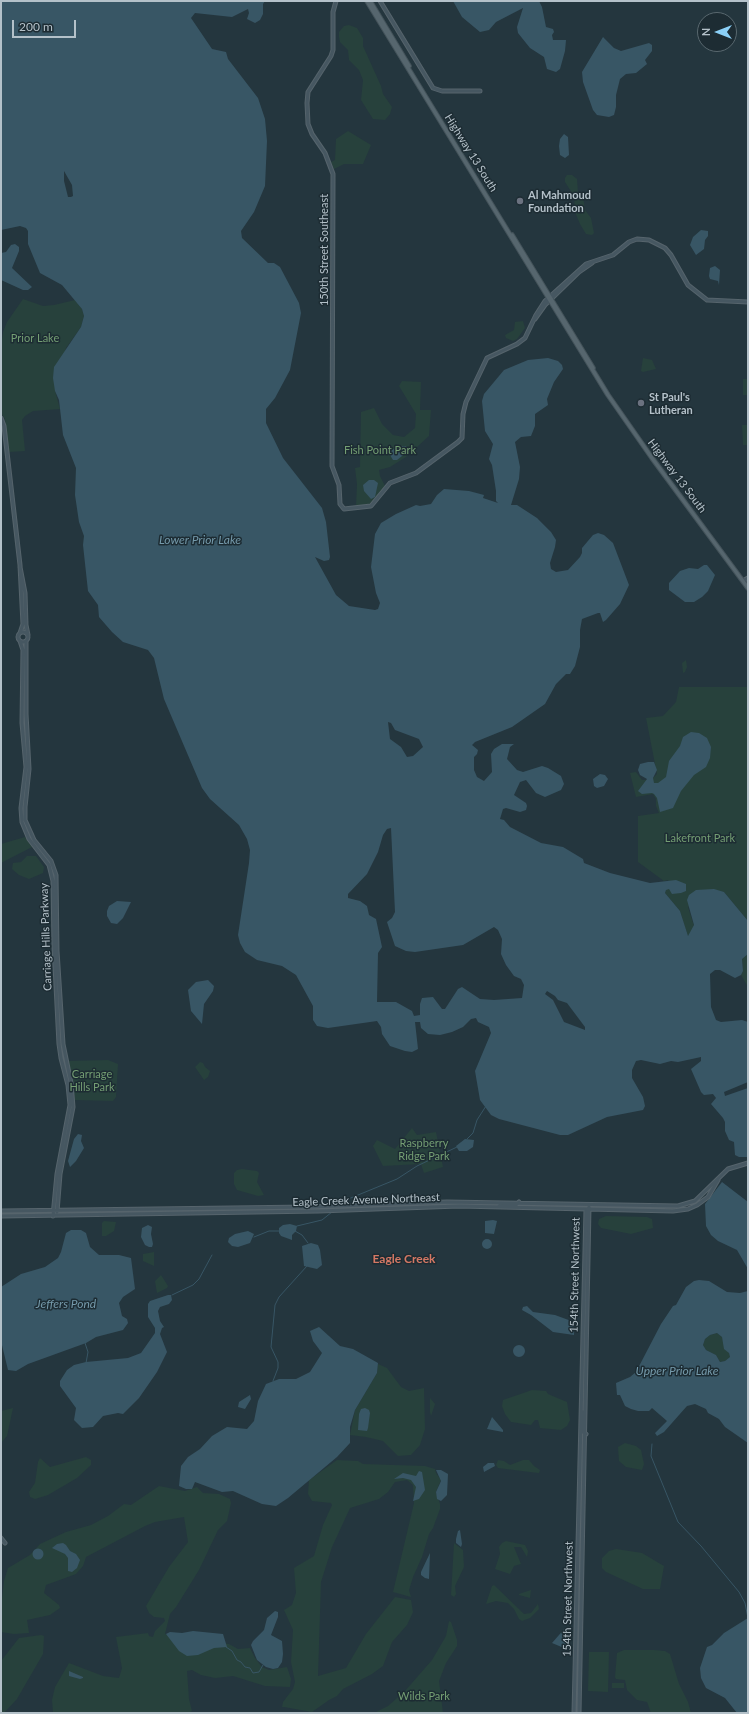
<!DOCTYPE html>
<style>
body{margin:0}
#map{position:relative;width:749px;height:1714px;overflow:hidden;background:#24363e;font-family:Lato,sans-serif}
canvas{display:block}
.frame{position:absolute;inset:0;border:2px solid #b4c1c9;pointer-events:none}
.north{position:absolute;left:697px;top:12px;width:40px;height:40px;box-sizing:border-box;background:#1d2c33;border:1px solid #59686f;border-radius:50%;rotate:270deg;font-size:11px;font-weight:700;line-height:16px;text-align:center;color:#b4c1c9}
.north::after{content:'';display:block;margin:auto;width:14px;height:18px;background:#8bd0f7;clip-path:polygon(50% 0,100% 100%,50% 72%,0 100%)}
.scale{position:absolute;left:12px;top:20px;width:64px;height:18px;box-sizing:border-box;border:2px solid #b4c1c9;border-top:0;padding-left:5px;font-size:12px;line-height:14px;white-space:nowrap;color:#b4c1c9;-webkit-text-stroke:3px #1d2c33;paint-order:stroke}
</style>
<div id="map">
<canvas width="749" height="1714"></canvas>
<div class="frame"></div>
<div class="north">N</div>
<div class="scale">200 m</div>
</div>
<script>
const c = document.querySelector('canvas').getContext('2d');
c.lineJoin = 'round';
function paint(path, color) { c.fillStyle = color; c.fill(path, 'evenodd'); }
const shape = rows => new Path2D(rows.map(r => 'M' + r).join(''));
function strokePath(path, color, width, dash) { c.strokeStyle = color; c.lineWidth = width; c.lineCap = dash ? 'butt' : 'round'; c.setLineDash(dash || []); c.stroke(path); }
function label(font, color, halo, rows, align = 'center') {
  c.font = font + ' Lato,sans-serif'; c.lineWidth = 3; c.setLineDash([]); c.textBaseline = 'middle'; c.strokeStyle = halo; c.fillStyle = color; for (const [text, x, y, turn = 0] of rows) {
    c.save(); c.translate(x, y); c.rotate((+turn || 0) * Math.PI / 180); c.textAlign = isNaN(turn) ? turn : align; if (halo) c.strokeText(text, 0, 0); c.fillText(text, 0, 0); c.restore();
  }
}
const green = shape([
 [349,25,357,28,363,38,363,46,381,86,383,94,392,107,390,114,385,120,373,119,361,100,363,80,359,70,349,60,348,50,340,42,339,37,339,32,344,26],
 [348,131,371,145,363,164,344,164,334,169,331,162,335,160,336,139],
 [567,175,572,175,577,179,578,193,583,196,585,210,591,218,594,233,592,235,586,234,580,224,575,212,574,196,565,182,565,178],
 [23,299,43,306,54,305,75,300,82,309,84,316,81,327,66,348,55,391,60,409,33,411,25,416,22,420,25,451,9,452,5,419,1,413,1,346,3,332,7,322],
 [523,321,525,328,517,339,513,341,506,338,505,335,514,330,515,322],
 [643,358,652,360,656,369,643,372,641,371],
 [743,379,748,379,748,395,743,395],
 [402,381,421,382,420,410,431,410,429,436,406,457,390,467,379,470,380,476,385,486,373,503,356,507,357,484,355,468,360,467,361,412,374,408,382,424,393,435,404,437,415,428,416,414,399,386],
 [742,425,748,425,748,445,743,445],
 [686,660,687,667,685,672,683,673,682,663],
 [679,687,748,687,748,921,724,892,688,907,694,926,688,937,680,911,665,893,666,889,669,889,668,880,664,881,638,862,638,816,659,813,656,806,656,799,653,794,636,797,630,773,636,772,642,780,651,780,657,774,646,718,663,716,676,702],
 [25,837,32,847,1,863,1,844],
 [27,856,36,856,44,867,43,873,29,879,19,875,12,869,13,863,21,862],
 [748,954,748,987,741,975,743,971,742,959],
 [108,1060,118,1064,116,1097,113,1101,74,1100,72,1080,67,1061],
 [200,1062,203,1063,205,1067,210,1071,208,1077,204,1080,195,1067],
 [412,1128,417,1135,436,1132,443,1167,424,1173,421,1164,383,1166,373,1146,377,1140,395,1149],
 [242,1169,257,1171,259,1173,257,1182,264,1195,258,1196,237,1190,234,1184,234,1173,237,1170],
 [606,1216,647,1217,652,1219,653,1228,631,1234,601,1228,598,1224,599,1219],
 [104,1221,116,1222,114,1231,106,1236,102,1236,102,1223],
 [154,1252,154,1266,143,1261,143,1254],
 [161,1275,168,1286,167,1288,157,1293,155,1281],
 [717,1333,722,1337,729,1353,730,1357,725,1361,720,1362,716,1355,706,1350,703,1345,705,1339,710,1335],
 [378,1364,387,1368,401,1387,409,1391,424,1388,425,1429,420,1445,411,1455,398,1456,383,1441,366,1437,350,1435,355,1410,377,1373],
 [532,1390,546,1391,548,1394,567,1402,570,1420,567,1426,561,1430,540,1428,538,1420,535,1420,531,1425,511,1422,505,1414,502,1406,503,1400],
 [430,1398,435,1404,431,1416,430,1412],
 [13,1408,7,1436,1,1443,1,1411],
 [625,1443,636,1446,641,1450,644,1464,642,1470,626,1467,619,1461,618,1447],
 [86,1457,91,1460,91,1465,77,1478,48,1495,35,1499,30,1497,29,1492,35,1483,38,1462,40,1458,50,1467],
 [337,1460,358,1461,363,1464,425,1466,435,1469,436,1473,441,1480,436,1492,440,1504,440,1509,433,1528,429,1534,422,1557,413,1577,409,1590,411,1597,393,1592,414,1503,413,1485,407,1480,395,1482,388,1492,379,1499,350,1508,332,1547,321,1582,318,1676,346,1668,366,1634,395,1597,411,1600,413,1612,407,1625,392,1642,383,1666,372,1674,343,1689,337,1696,329,1700,312,1712,284,1707,282,1707,283,1702,293,1689,295,1682,291,1662,293,1630,284,1610,292,1605,296,1593,294,1568,314,1556,323,1525,332,1505,331,1503,312,1501,308,1494,309,1480],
 [498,1460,504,1461,510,1465,523,1460,529,1460,534,1466,540,1470,539,1473,530,1472,498,1468,496,1465],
 [159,1486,185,1491,197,1487,203,1493,219,1494,230,1499,231,1503,227,1521,218,1530,199,1570,176,1607,170,1614,165,1634,197,1641,229,1644,238,1649,250,1648,255,1658,262,1667,269,1670,287,1667,291,1679,290,1687,265,1686,233,1676,215,1678,201,1675,192,1670,187,1671,189,1699,192,1711,188,1713,53,1713,52,1700,55,1687,69,1663,103,1676,119,1678,122,1668,116,1637,148,1633,149,1636,153,1637,155,1631,165,1621,164,1618,154,1617,149,1613,146,1606,169,1567,188,1542,184,1517,155,1522,145,1526,86,1557,83,1566,76,1574,46,1585,44,1593,59,1605,60,1608,50,1615,27,1620,29,1633,14,1634,1,1632,1,1607,4,1581,8,1568,30,1555,40,1544,66,1532,91,1525,108,1516,124,1504,131,1505],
 [506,1541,525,1545,528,1551,527,1557,521,1547,514,1547,521,1564,514,1566,510,1574,495,1569,500,1554,499,1547,502,1543],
 [454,1543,463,1550,464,1567,455,1586,456,1594,454,1597,451,1595],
 [616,1549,642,1553,664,1566,660,1589,643,1589,606,1572,602,1568,602,1558,609,1551],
 [494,1585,524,1614,531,1613,538,1604,539,1609,530,1618,522,1621,519,1619,514,1609,508,1603,496,1601,486,1604,492,1586],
 [531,1590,530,1598,519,1595,519,1594],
 [449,1621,451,1622,457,1640,457,1646,446,1663,439,1681,443,1713,374,1713,388,1706,405,1691,432,1660,446,1636],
 [41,1635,44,1636,43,1654,17,1699,4,1713,1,1713,1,1661,19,1638],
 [624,1650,654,1650,665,1651,670,1654,679,1684,688,1702,691,1713,651,1713,647,1702,637,1700,627,1690,625,1680,616,1679,615,1677,617,1653],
 [589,1652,609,1652,608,1692,588,1691],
 [612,1683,624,1683,624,1688,612,1688]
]);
const water = shape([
 [1,1,265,1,263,4,263,14,260,20,255,23,247,19,249,13,248,9,232,17,195,13,191,18,212,49,226,52,228,59,258,98,265,119,267,141,265,186,254,212,241,231,242,238,268,263,274,263,280,267,299,303,301,313,290,370,275,398,266,409,266,423,283,458,322,508,326,522,330,557,329,560,324,561,315,557,336,595,349,606,375,610,378,609,380,603,376,593,371,567,375,534,381,523,396,514,416,505,420,506,431,504,437,495,444,489,469,491,484,495,483,498,498,503,496,501,496,491,492,465,489,459,493,444,485,431,482,401,484,394,504,370,528,360,548,358,558,361,562,365,563,369,554,382,547,399,548,405,535,414,535,426,531,436,521,437,515,442,520,467,519,479,511,505,517,505,537,518,551,532,556,540,555,547,550,563,551,569,556,572,568,570,580,557,582,553,582,548,593,535,598,533,604,535,613,543,629,585,620,604,606,620,603,622,600,613,598,613,582,619,580,630,580,647,575,666,570,674,566,674,556,684,545,704,512,727,475,742,472,745,478,750,477,754,474,757,474,770,477,777,484,781,492,772,491,754,494,749,502,744,514,744,510,747,507,759,517,770,523,772,542,766,548,768,561,776,564,784,561,790,545,797,536,793,526,780,520,782,514,795,526,803,527,806,526,810,520,812,506,808,503,809,500,819,504,820,510,827,541,843,563,847,583,859,584,863,610,873,650,883,676,880,686,884,686,891,681,893,672,894,669,889,666,890,665,893,680,911,688,936,694,925,687,900,689,895,696,890,714,889,724,892,748,921,748,954,742,959,743,971,741,975,735,978,720,970,715,970,710,974,711,1007,716,1020,721,1022,742,1020,748,1022,748,1082,724,1092,725,1096,748,1088,748,1157,739,1157,735,1155,734,1142,729,1140,725,1131,725,1122,723,1118,711,1104,716,1098,713,1094,704,1095,701,1092,691,1069,701,1061,701,1057,678,1062,671,1061,660,1064,641,1060,636,1061,632,1070,632,1078,643,1097,645,1106,643,1110,607,1117,568,1135,560,1135,499,1119,491,1115,480,1100,475,1071,491,1033,489,1027,478,1022,476,1018,471,1019,463,1027,452,1032,440,1035,428,1034,421,1028,420,1022,415,1022,418,1049,412,1052,405,1051,390,1046,382,1034,381,1027,377,1021,328,1028,317,1026,313,1020,313,1006,296,975,282,966,257,960,245,952,240,943,238,935,249,863,250,850,247,839,239,825,210,799,202,788,164,699,154,658,148,650,123,642,112,632,99,617,98,605,88,591,83,545,84,536,79,522,75,495,76,468,63,435,59,400,55,391,53,378,54,367,81,327,84,316,82,309,62,285,40,273,28,244,28,231,26,228,20,226,1,230],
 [64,171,72,185,73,196,71,197,68,197,64,181],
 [388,722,391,723,395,730,419,739,423,747,413,756,407,757,401,747,390,739],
 [391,828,395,912,392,918,387,922,395,946,406,951,415,952,463,945,494,927,498,930,502,939,501,954,506,965,514,976,521,979,524,985,522,998,494,1000,480,999,462,987,458,989,445,1009,442,1009,433,997,422,998,420,1004,420,1015,414,1016,412,1011,396,1002,377,1002,378,953,382,947,376,919,369,915,367,906,360,901,348,898,348,894,367,874,378,852,383,835,387,829],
 [547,991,555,996,558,1000,567,1003,585,1027,585,1030,564,1022,553,1000,545,994],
 [453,1,539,1,542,7,546,27,553,29,554,32,552,35,553,40,566,40,565,51,560,69,556,72,547,69,544,57,530,48,518,33,517,27,523,8,496,22,489,30,480,32,462,17],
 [603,37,614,48,621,51,649,43,652,45,652,51,645,60,647,64,636,73,626,74,620,79,616,95,616,107,614,115,609,117,597,115,593,110,583,82,582,72],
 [564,134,568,137,569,155,565,158,560,155,559,146,560,139],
 [701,230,708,231,708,236,705,240,704,249,696,255,690,245,693,237],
 [15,244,19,247,19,251,12,268,32,287,28,290,23,290,1,280,1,253,6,252,11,245],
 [715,266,720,270,719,285,718,281,710,279,709,276,710,268],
 [405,446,408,448,407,452,397,460,393,460,390,455,392,450,397,447],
 [369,480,374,480,378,483,375,497,371,499,364,491,363,485],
 [704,565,707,565,715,575,708,591,702,597,694,602,685,602,669,590,669,583,680,571,689,568,698,569],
 [691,732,699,733,707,738,711,747,710,758,706,767,694,775,681,791,673,808,660,812,657,798,654,794,652,793,642,794,638,791,647,779,640,775,638,770,640,764,648,762,654,762,657,770,653,778,654,783,658,783,666,777,669,761,680,746,683,737],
 [600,774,605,775,608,779,604,786,597,788,594,786,593,779],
 [117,901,131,902,123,918,117,924,111,923,107,916,107,911,109,906],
 [208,980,214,986,213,991,204,1004,202,1024,191,1011,188,990,196,982],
 [78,1134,82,1135,81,1141,84,1148,76,1161,70,1167,68,1161,74,1139],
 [465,1139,474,1140,473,1147,467,1151,459,1151,456,1146],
 [722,1182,748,1202,748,1269,737,1250,718,1241,711,1235,706,1226,705,1204],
 [493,1220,497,1221,494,1234,485,1233,485,1221],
 [290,1224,297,1226,296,1231,292,1235,292,1240,281,1236,279,1233,279,1228,283,1225],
 [148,1225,152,1227,151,1234,153,1244,152,1247,149,1247,145,1245,141,1237,142,1228],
 [71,1230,81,1230,86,1233,90,1247,99,1255,119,1255,131,1258,135,1289,123,1297,119,1303,122,1316,127,1319,128,1323,123,1330,96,1337,86,1343,28,1364,16,1371,8,1370,1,1341,1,1287,21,1274,45,1267,58,1258,61,1252,66,1233],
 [248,1231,254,1234,250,1243,238,1247,232,1246,228,1242,229,1238,235,1234],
 '482 1244a5 5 0 1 1 10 0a5 5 0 1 1-10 0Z',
 [311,1243,318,1245,320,1250,322,1265,317,1269,304,1266,302,1246],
 [699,1280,709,1281,727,1292,740,1293,748,1291,748,1443,725,1427,719,1419,708,1413,706,1409,695,1404,687,1406,664,1432,657,1436,655,1433,667,1421,652,1408,649,1411,638,1411,631,1409,625,1406,620,1395,617,1395,616,1383,630,1377,636,1372,661,1324,673,1306,676,1305,686,1287,694,1281],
 [717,1333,722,1337,724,1349,729,1353,730,1357,725,1361,720,1362,716,1355,706,1350,703,1345,705,1339,710,1335],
 [168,1295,171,1295,172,1300,169,1304,160,1307,158,1311,160,1321,164,1327,162,1328,160,1334,167,1352,157,1372,139,1398,123,1414,118,1413,103,1416,93,1427,82,1428,74,1420,76,1408,60,1386,60,1381,67,1370,74,1365,86,1362,128,1358,141,1353,155,1333,155,1328,148,1317,148,1304,150,1301],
 [527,1306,533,1312,555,1315,574,1322,574,1335,553,1332,531,1315,522,1310,523,1307],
 [319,1327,340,1346,353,1349,378,1363,377,1373,355,1410,350,1427,350,1443,337,1457,288,1498,276,1506,262,1504,233,1491,222,1492,195,1482,192,1489,186,1489,179,1486,181,1466,188,1457,200,1449,212,1436,227,1427,247,1429,254,1421,258,1401,266,1384,279,1379,296,1379,310,1372,322,1353,313,1341,310,1331],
 '513 1351a6 6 0 1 1 12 0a6 6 0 1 1-12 0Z',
 [250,1395,251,1399,245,1409,238,1407,239,1402],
 [365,1408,369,1410,370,1413,368,1428,367,1431,358,1430,359,1414,361,1409],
 [492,1417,503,1430,503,1432,487,1429],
 [488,1463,494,1463,495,1466,484,1472,483,1467],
 [436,1470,441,1470,448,1474,447,1495,441,1501,437,1499,436,1492,441,1481],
 [419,1471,422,1472,425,1490,419,1499,413,1501,416,1487,411,1480,403,1478,394,1479,403,1473,416,1476],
 [460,1530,462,1544,461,1547,456,1543,456,1539,458,1531],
 [63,1543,66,1545,70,1551,76,1554,80,1560,77,1568,72,1572,68,1571,68,1558,65,1554,52,1548,57,1544],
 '32.5 1554a5.5 5.5 0 1 1 11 0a5.5 5.5 0 1 1-11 0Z',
 [430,1553,429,1579,425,1578,421,1575,421,1572],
 [275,1611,278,1612,278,1617,271,1635,282,1641,283,1654,282,1662,278,1668,273,1669,266,1667,257,1660,251,1645,253,1641,264,1630,267,1618],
 [748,1618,748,1713,737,1713,725,1698,706,1688,701,1678,700,1668,707,1647,712,1645,724,1633],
 [566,1627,568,1628,567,1646,564,1648,552,1643],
 [193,1631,223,1634,227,1647,214,1648,198,1655,187,1656,179,1651,166,1634,170,1632,182,1633],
 [69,1671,83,1677,83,1678,80,1679,69,1676]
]);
const stream = shape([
 [467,1139,473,1133,477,1120,486,1106],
 [338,1205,341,1202,397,1179,417,1166,457,1147],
 [297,1226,322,1220,332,1212],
 [295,1231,302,1235,308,1243],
 [254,1237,269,1231,279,1231],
 [172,1295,193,1285,199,1279,212,1255],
 [85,1343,88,1352,86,1363],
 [273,1381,278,1368,278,1362,271,1347,275,1305,279,1297,307,1266],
 [652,1444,651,1456,678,1522,701,1546,739,1592,745,1603,748,1618],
 [226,1647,232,1651,237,1660,241,1662,245,1667,250,1668,253,1673,259,1672,263,1665]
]);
const secondary = shape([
 [336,1,333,12,333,50,331,56,308,92,307,103,308,124,312,134,325,153,333,174,332,466,339,485,340,504,344,509,371,506,390,483,416,473,458,442,462,438,463,414,466,402,487,358,517,344,525,338,536,315,545,301,586,264,613,255,629,242,637,239,649,240,665,248,671,255,688,285,707,300,748,302],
 [380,1,433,88,442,91,480,91],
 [535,319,545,305,579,272,592,263],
 [1,418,4,426,20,565,23,624,20,633],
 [20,567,25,593,26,625,28,635],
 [743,581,748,578],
 '18 637a5 5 0 1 1 10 0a5 5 0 1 1-10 0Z',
 [20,641,23,650,22,723,26,767,21,808,22,822,29,839,49,865,53,881,54,946,59,1044,61,1058,68,1085,70,1105,57,1174,53,1216],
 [26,642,26,714,29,769,25,807,25,820,34,840,51,861,56,875,57,951,63,1044,71,1083,73,1107,60,1174,57,1212],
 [499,1206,516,1205,519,1202],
 [1,1211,308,1207,447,1202,678,1206,695,1201,728,1169,748,1163],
 [1,1216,319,1211,459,1206,673,1211,688,1209,697,1205,708,1197,718,1180],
 [583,1412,583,1432,586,1434],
 [1,1538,5,1543],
 [574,1713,586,1209],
 [579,1713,589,1207]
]);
const primary = shape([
 [367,1,608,395,652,458,748,588],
 [370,1,409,66],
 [512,235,593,368]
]);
const markers = [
 [520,201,4,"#6b7280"],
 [641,403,4,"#6b7280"]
];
const streetNames = [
 ["Highway 13 South",471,153,58],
 ["150th Street Southeast",324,250,-90],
 ["Highway 13 South",677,476,53],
 ["Carriage Hills Parkway",46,937,-92],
 ["Eagle Creek Avenue Northeast",366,1200,-2],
 ["154th Street Northwest",575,1275,-89],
 ["154th Street Northwest",568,1599,-89]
];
const poiNames = [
 ["Al Mahmoud",528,195],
 ["Foundation",528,208],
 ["St Paul's",649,397],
 ["Lutheran",649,410]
];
const parkNames = [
 ["Prior Lake",35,338],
 ["Fish Point Park",380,450],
 ["Lakefront Park",700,838],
 ["Carriage",92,1074],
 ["Hills Park",92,1087],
 ["Raspberry",424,1143],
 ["Ridge Park",424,1156],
 ["Wilds Park",424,1696]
];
const waterNames = [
 ["Lower Prior Lake",200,540],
 ["Jeffers Pond",66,1304],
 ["Upper Prior Lake",677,1371]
];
const neighbourhoodNames = [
 ["Eagle Creek",404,1259]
];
paint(green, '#27413c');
paint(water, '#385665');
strokePath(stream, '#385665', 1);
strokePath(secondary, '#56646c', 5);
strokePath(primary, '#44535a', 5.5);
strokePath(secondary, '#465761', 3);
strokePath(primary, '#56666e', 3.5);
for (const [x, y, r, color] of markers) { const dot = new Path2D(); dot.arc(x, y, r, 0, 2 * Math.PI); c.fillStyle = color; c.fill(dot); strokePath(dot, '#1d2c33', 1.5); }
label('11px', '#b4c1c9', '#1d2c33', streetNames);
label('bold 11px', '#b4c1c9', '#1d2c33', poiNames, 'left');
label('11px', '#749e73', '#1d2c33', parkNames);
label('italic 12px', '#759aab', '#1d2c33', waterNames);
label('bold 12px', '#d47864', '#1d2c33', neighbourhoodNames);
</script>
